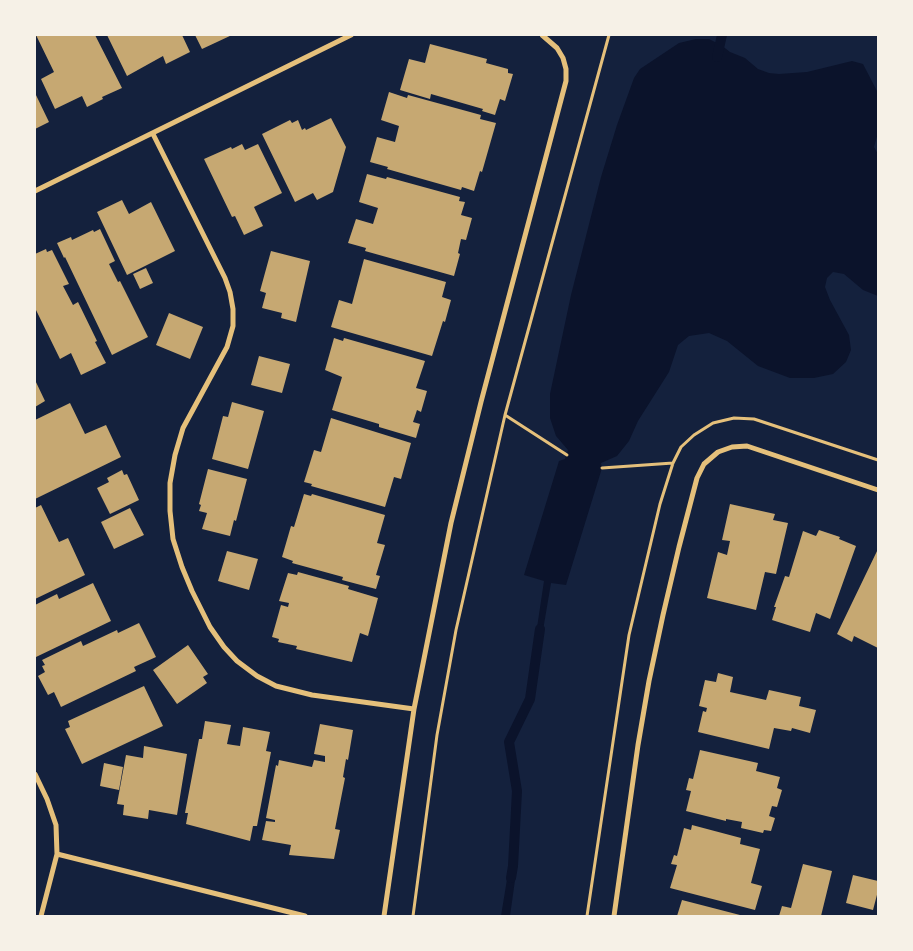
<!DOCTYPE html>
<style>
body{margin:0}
#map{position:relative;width:913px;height:951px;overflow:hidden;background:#14213d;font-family:Inter,sans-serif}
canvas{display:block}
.frame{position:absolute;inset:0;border:36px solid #f6f1e7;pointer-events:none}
</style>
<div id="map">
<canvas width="913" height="951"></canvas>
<div class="frame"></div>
</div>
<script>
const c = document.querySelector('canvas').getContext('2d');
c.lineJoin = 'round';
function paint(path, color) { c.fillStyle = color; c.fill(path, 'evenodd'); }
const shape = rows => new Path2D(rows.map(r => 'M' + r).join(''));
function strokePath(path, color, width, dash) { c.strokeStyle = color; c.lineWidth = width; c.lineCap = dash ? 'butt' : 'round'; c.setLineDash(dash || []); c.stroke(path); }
const water = shape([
 [696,39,709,39,721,45,730,52,745,58,758,69,769,73,779,74,807,72,852,61,863,64,878,93,878,133,874,147,878,154,878,296,863,290,844,274,833,272,827,278,825,287,830,300,849,335,851,350,846,362,833,374,814,378,790,378,758,366,727,341,709,333,689,336,678,345,669,372,638,421,629,441,617,456,601,463,602,468,566,585,551,583,541,642,535,641,544,581,524,575,559,461,565,459,568,450,556,436,550,418,550,394,571,295,601,177,617,125,634,78,640,69,679,43],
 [517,866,510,916,501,916,509,867]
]);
const stream = shape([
 [717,57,722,35],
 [511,878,513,866,517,791,509,742,530,699,540,629]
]);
const building = shape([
 [36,35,95,35,122,88,102,97,103,99,87,107,82,96,55,109,41,79,54,72],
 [107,35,182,35,190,52,166,64,163,56,127,76],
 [195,35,232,35,202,49],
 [430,44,487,59,486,63,508,69,508,73,513,74,505,101,500,99,495,115,482,111,483,109,431,94,430,99,400,90,409,59,425,63],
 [389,92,407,98,408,95,481,115,480,119,496,123,482,172,480,171,474,191,462,187,461,190,387,169,388,167,370,162,377,137,395,142,399,126,381,120],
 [35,93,49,122,35,129],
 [331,118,346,147,333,192,317,200,313,193,295,202,262,134,290,120,292,123,298,120,302,130,305,128,306,130],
 [242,144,245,150,258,144,282,193,254,207,263,226,244,235,235,216,232,217,204,159,231,147,232,149],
 [367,174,386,179,387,177,460,197,459,201,465,202,461,215,472,218,466,240,461,239,458,253,460,254,454,276,365,251,366,248,348,243,356,219,373,224,378,208,359,202],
 [122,200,129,214,151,202,175,251,127,275,97,212],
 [100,229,115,261,109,264,118,282,120,281,148,337,112,355,65,257,64,258,57,243,71,237,72,240,93,230,94,232],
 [46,249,47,252,52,250,69,284,63,286,73,305,78,302,97,341,95,342,106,363,81,375,71,353,60,359,35,308,35,254],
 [271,251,310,261,296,322,281,318,282,313,262,308,266,293,260,291],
 [364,259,446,282,442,297,451,300,445,322,443,321,432,356,331,327,339,300,352,304],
 [146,268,153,283,140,289,133,274],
 [169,313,203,327,190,359,156,345],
 [334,338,343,341,344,338,425,361,416,388,427,391,421,412,417,410,413,422,420,424,416,438,379,427,379,424,332,410,342,377,325,370],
 [259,356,290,364,282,393,251,385],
 [35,380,45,401,35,407],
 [232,402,264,411,248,469,212,459,223,416,228,417],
 [70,403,85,434,106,425,121,457,35,499,35,420],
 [331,418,411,443,401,479,394,477,385,507,311,486,312,484,304,482,314,450,321,452],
 [208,469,247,479,236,521,234,520,230,536,202,529,207,513,199,511,201,505,199,504],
 [122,470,124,475,127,474,139,500,110,514,97,488,109,482,107,478],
 [304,494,311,496,312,494,385,515,377,543,385,545,376,575,380,576,376,589,342,580,343,577,292,563,293,561,282,557,291,526,294,527],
 [730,504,775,514,773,520,788,523,776,574,765,572,756,610,707,598,718,552,727,555,730,541,722,540],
 [41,505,59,542,68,538,85,575,35,599,35,508],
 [130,508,144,535,114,549,101,522],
 [819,530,840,537,839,539,856,546,830,619,816,613,810,632,772,620,776,607,774,607,785,576,789,577,803,531,816,536],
 [878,549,878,648,854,636,852,642,837,634],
 [227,551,258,559,249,590,218,581],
 [298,572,349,586,348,589,378,598,368,636,360,633,352,662,296,649,297,646,278,642,279,639,272,637,281,605,288,607,289,603,279,601,288,573,297,575],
 [93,583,111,621,36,657,35,605,57,594,59,599],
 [139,623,156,657,134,667,136,671,61,707,54,692,48,695,38,676,45,672,42,666,45,665,42,660,81,641,83,646,117,630,118,633],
 [188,645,208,674,203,677,207,683,177,704,153,670],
 [718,673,733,677,730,692,766,700,769,690,801,697,799,706,816,710,810,733,792,728,791,731,774,728,769,749,698,732,703,711,706,712,707,708,699,706,705,680,716,682],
 [144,686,163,726,82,764,65,729,70,727,68,721],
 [205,721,231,725,227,744,233,745,240,746,243,727,270,732,266,751,271,752,257,826,253,826,250,841,186,824,188,813,185,813,199,739,202,739],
 [320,724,353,730,348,760,346,759,343,777,345,778,335,829,340,830,334,859,289,855,291,845,262,840,266,821,275,822,275,820,266,818,276,765,278,766,279,760,312,767,314,760,325,762,325,756,314,754],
 [144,746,187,754,177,815,149,810,148,819,123,815,124,805,117,804,126,755,143,758],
 [700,750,758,763,756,771,780,777,777,788,782,790,777,807,772,806,769,816,775,818,771,831,764,830,763,833,741,828,742,822,726,819,726,821,686,811,691,791,686,790,689,778,693,779],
 [104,763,123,767,119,790,100,786],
 [692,825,741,838,740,844,760,849,751,883,762,886,755,910,670,888,677,865,671,864,674,855,677,856,684,828,691,830],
 [803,864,832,871,821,916,779,916,782,906,791,908],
 [853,875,878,881,878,891,873,910,846,903],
 [682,900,740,915,740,916,677,916]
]);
const path = shape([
 [505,415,567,455],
 [602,468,673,463],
 [413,916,437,735,456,630,505,415,609,35],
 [587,916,629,635,660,504,673,463,681,447,694,435,713,423,734,418,754,419,878,460]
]);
const minor = shape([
 [153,134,225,278,230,292,233,309,233,326,227,347,183,428,175,455,170,483,170,511,173,539,182,567,192,591,210,627,224,647,237,661,257,676,276,686,312,695,414,709],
 [35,191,351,35],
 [35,774,47,799,56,825,57,854,41,916],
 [57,854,305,916],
 [384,916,414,709,451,523,481,402,566,81,566,69,563,58,557,48,542,35],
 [614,916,638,745,649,681,663,615,679,547,697,478,704,464,718,452,732,447,747,446,878,490]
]);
paint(water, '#0b132b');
strokePath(stream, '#0b132b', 10);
paint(building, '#c6a872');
strokePath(path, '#e5c07b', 3);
strokePath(minor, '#e5c07b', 5);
</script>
